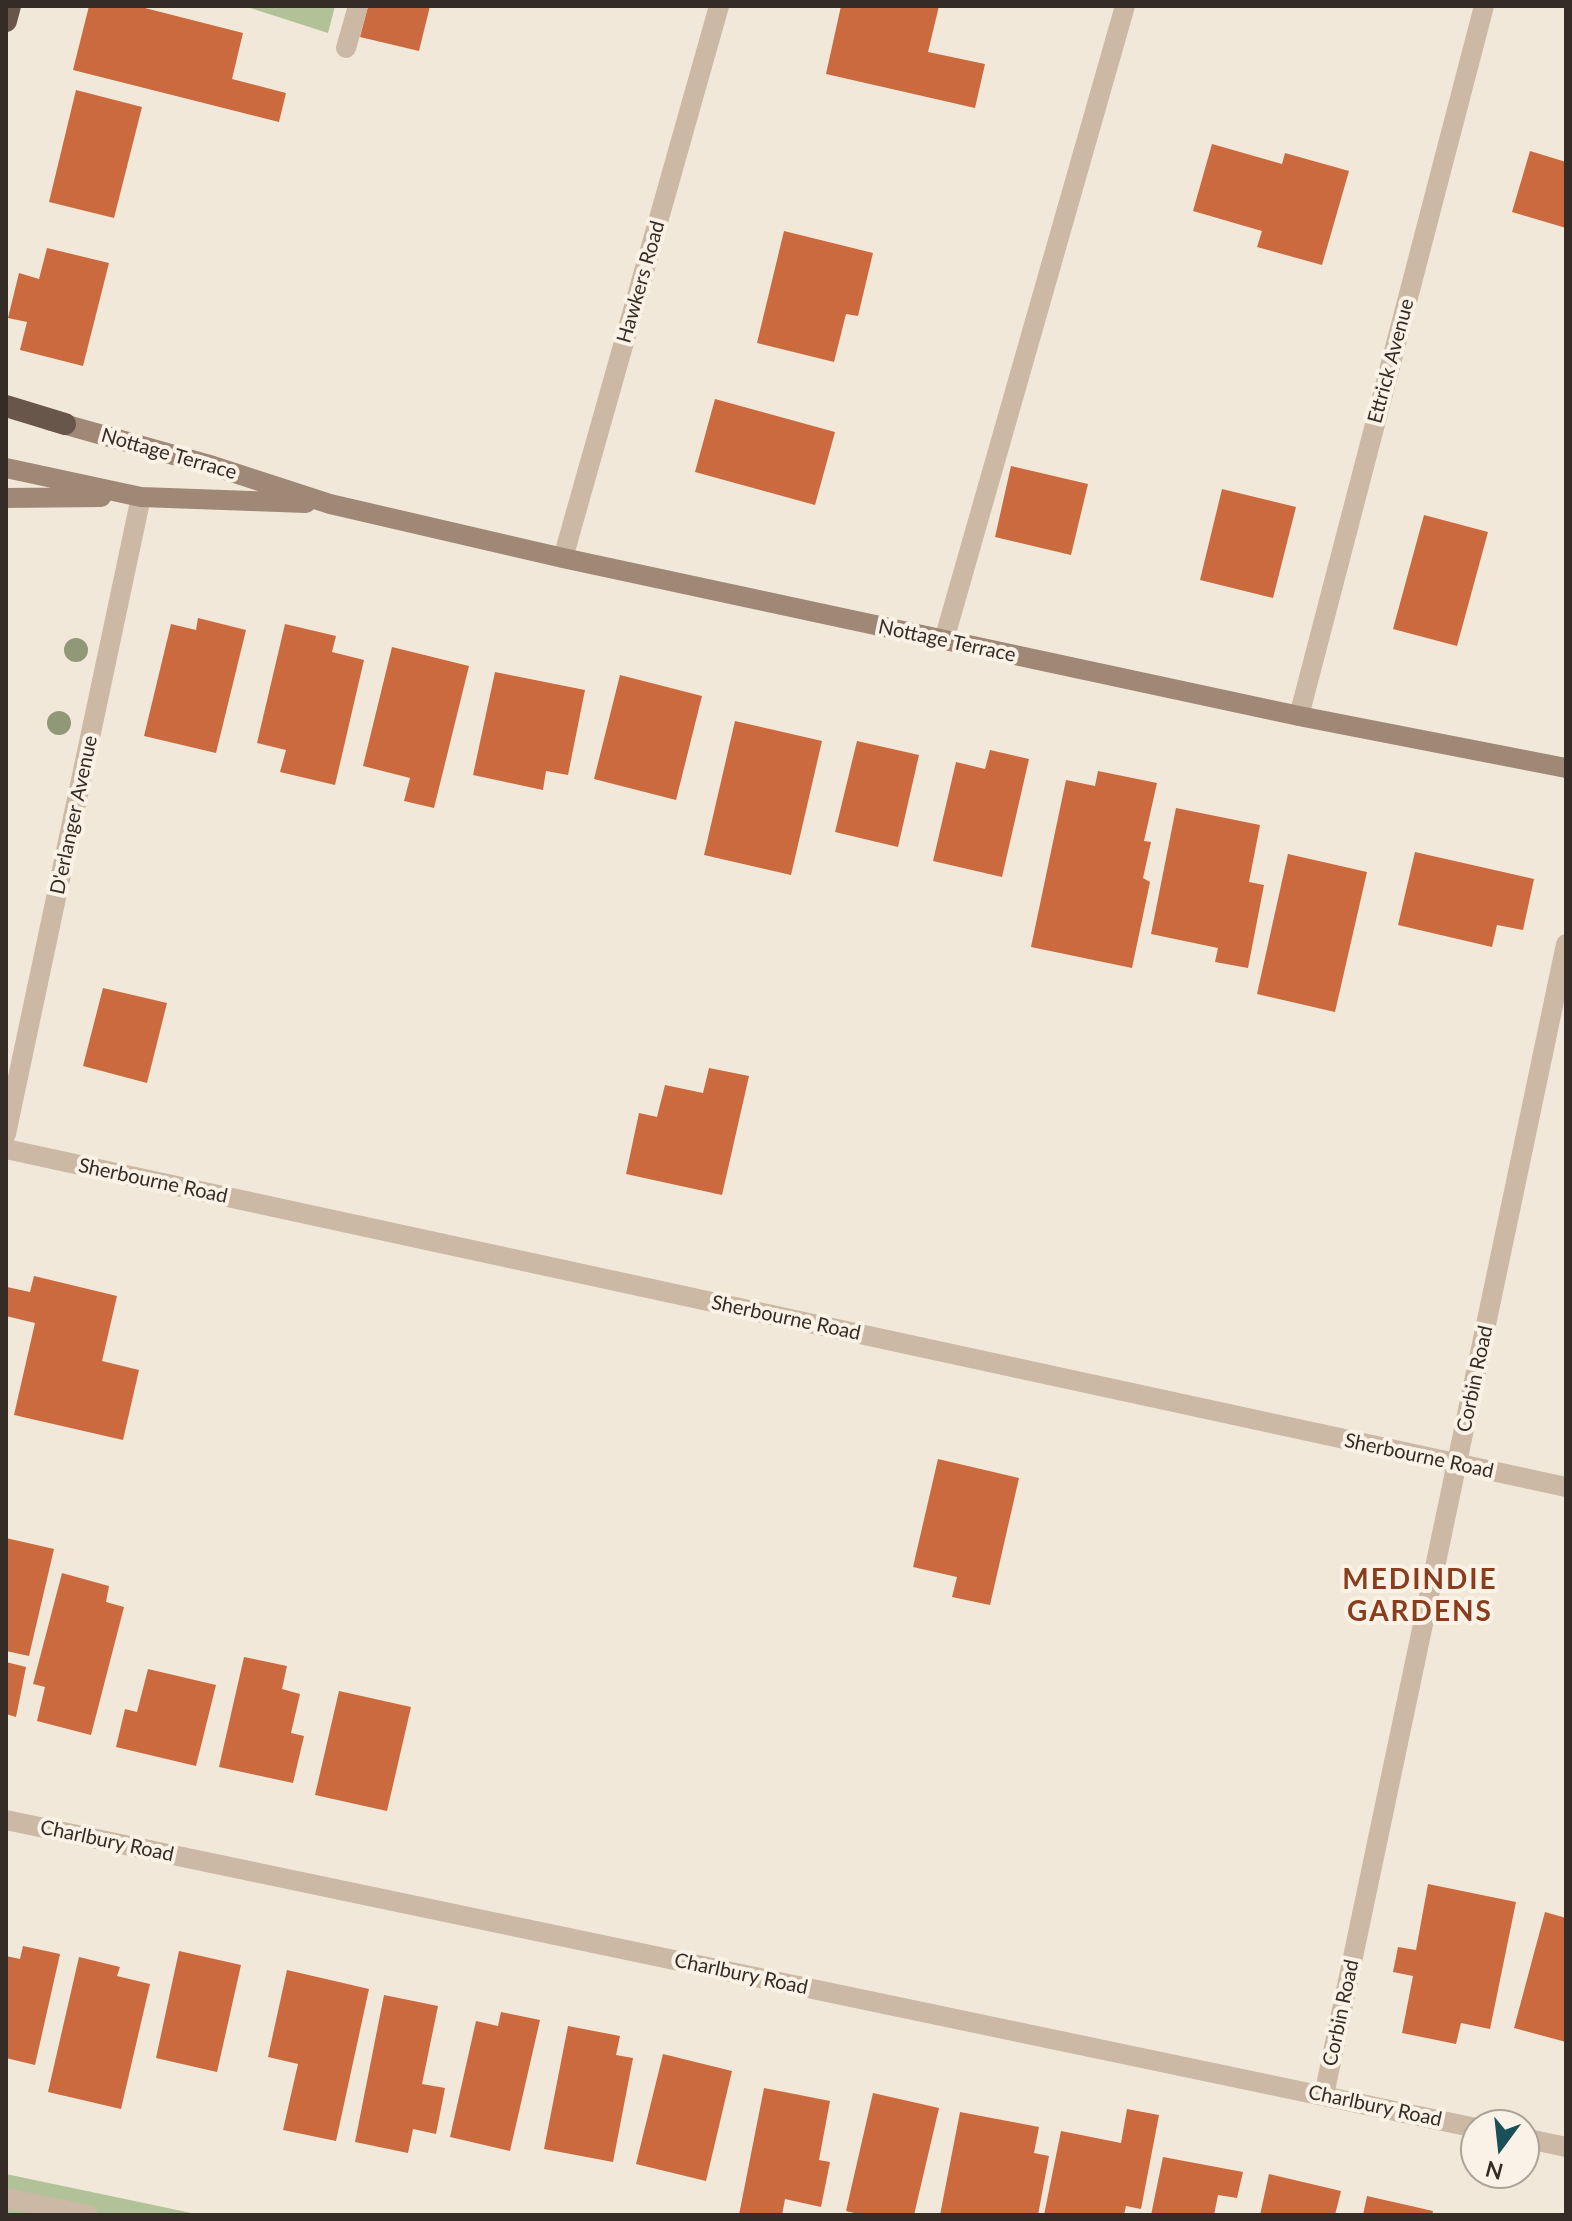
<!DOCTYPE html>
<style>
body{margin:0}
#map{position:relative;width:1572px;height:2221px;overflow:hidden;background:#f2e8d9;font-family:Lato,sans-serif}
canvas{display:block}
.frame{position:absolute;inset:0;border:8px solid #362c26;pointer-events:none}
.north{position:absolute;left:1460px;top:2109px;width:80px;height:80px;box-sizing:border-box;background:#faf2e6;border:2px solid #aca399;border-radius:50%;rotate:195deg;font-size:22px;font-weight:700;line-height:32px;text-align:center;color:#362c26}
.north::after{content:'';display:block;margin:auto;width:28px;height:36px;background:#1a5159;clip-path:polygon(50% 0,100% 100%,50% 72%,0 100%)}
</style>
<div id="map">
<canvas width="1572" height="2221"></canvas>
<div class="frame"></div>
<div class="north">N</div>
</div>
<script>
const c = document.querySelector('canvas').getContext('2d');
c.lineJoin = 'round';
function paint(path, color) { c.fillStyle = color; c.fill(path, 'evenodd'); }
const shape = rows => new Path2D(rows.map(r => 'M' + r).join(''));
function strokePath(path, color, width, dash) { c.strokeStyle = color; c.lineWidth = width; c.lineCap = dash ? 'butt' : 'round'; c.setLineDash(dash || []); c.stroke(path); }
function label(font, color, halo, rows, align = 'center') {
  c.font = font + ' Lato,sans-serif'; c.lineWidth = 8; c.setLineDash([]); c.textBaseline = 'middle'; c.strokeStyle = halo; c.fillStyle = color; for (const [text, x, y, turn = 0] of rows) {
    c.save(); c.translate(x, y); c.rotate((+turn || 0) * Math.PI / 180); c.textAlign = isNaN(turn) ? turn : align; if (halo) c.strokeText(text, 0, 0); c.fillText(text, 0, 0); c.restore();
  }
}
const green = shape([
 [244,6,335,6,328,33],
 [6,2174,201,2215,6,2215]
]);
const building = shape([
 [89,6,137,6,243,33,232,79,286,93,279,122,73,70],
 [368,6,430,6,419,51,360,37],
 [841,6,939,6,928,52,985,64,975,108,826,74],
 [76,90,142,107,114,218,49,202],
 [1212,144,1282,164,1285,153,1349,171,1322,265,1257,247,1262,231,1193,211],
 [1530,151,1566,162,1566,228,1512,212],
 [784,231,873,253,858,316,846,314,834,362,757,343],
 [47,248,109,263,83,366,20,350,27,322,8,318,19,273,39,279],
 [715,399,835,432,815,505,695,472],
 [1011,466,1088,484,1071,555,995,537],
 [1222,489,1296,507,1273,598,1200,580],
 [1424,515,1488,532,1457,646,1393,629],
 [198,618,246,630,216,753,144,736,171,624,196,630],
 [285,624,336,636,332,652,364,660,335,785,280,772,286,750,257,743],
 [392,647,469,666,434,808,404,801,410,778,363,766],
 [495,672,585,690,568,775,546,771,543,790,473,775],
 [620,675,702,696,676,800,594,779],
 [735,721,822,741,791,875,704,855],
 [857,741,919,755,898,847,835,832],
 [990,750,1029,759,1002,877,933,861,956,762,985,769],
 [1098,771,1157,783,1144,841,1151,842,1143,878,1150,882,1132,968,1031,947,1066,780,1095,786],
 [1176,808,1260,825,1249,882,1264,885,1248,968,1215,962,1218,948,1151,934],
 [1415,852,1534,879,1523,930,1497,925,1492,947,1398,925],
 [1288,854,1367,872,1335,1012,1257,994],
 [103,988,167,1003,147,1083,83,1066],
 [709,1068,749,1076,722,1195,626,1174,639,1113,657,1117,665,1085,703,1093],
 [34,1276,117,1296,102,1361,139,1370,123,1440,14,1415,35,1323,6,1316,6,1291,7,1287,30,1292],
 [938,1459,1019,1478,990,1605,952,1597,957,1577,913,1567],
 [6,1538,54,1549,29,1656,6,1651],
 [62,1573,109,1586,106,1602,124,1607,91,1735,37,1721,45,1687,33,1684],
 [244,1657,287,1666,282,1689,300,1694,291,1733,304,1736,293,1783,219,1767],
 [6,1662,26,1667,16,1717,6,1714],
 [148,1669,216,1685,196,1766,116,1747,125,1709,137,1712],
 [339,1691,411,1707,387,1811,315,1795],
 [1428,1884,1516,1902,1490,2029,1461,2023,1456,2044,1402,2033,1413,1976,1393,1972,1398,1947,1416,1950],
 [1545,1912,1566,1918,1566,2042,1514,2028],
 [23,1946,60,1954,35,2065,6,2058,6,1956,20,1959],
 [179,1951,241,1965,217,2072,156,2058],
 [79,1957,120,1967,117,1976,150,1984,121,2109,48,2092],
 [287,1970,369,1989,336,2141,283,2130,298,2064,268,2057],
 [384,1995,438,2006,422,2084,445,2088,436,2134,413,2129,408,2153,355,2142],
 [501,2012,540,2020,510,2151,450,2137,476,2021,498,2026],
 [568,2026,620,2036,616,2055,633,2058,613,2162,544,2149],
 [663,2054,732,2071,706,2181,636,2164],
 [764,2088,830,2101,819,2160,830,2162,821,2207,785,2199,782,2215,739,2215],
 [873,2093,939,2108,914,2215,862,2215,846,2211],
 [1127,2109,1159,2115,1141,2209,1126,2206,1124,2215,1044,2215,1061,2131,1121,2143],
 [960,2112,1039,2127,1034,2153,1049,2156,1038,2215,940,2215],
 [1163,2157,1243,2172,1237,2198,1218,2195,1214,2215,1151,2215],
 [1269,2174,1341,2191,1335,2215,1260,2215],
 [1367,2196,1433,2211,1432,2215,1363,2215]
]);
const service = shape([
 [346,48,358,6],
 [944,640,1125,6],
 [6,2198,88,2215]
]);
const minor = shape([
 [563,558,719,6],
 [1299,716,1484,6],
 [6,1134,141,497],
 [6,1149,1566,1487],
 [6,1820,1476,2128],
 [1324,2095,1566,944],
 [1524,2138,1566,2147]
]);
const secondary = shape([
 [49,420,213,466,330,504,563,558,1299,716,1566,768],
 [6,468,141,497,306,503],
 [6,498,101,497]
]);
const trunk = shape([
 [6,21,10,6],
 [6,406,65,424]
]);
const trees = [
 [76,650],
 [59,723]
];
const streetNames = [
 ["Hawkers Road",641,282,-74],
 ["Ettrick Avenue",1391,361,-75],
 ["Nottage Terrace",169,454,16],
 ["Nottage Terrace",947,641,12],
 ["D'erlanger Avenue",74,815,-78],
 ["Sherbourne Road",153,1181,12],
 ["Sherbourne Road",786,1318,12],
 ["Corbin Road",1475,1379,-78],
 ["Sherbourne Road",1419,1456,12],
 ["Charlbury Road",107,1841,12],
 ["Charlbury Road",741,1974,12],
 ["Corbin Road",1341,2013,-78],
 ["Charlbury Road",1375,2106,12]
];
const districtNames = [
 ["MEDINDIE",1420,1580],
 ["GARDENS",1420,1612]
];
paint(green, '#b1c299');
paint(building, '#cb6a3e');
strokePath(service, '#cbb9a5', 20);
strokePath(minor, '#cbb9a5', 20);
strokePath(secondary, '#9f8876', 20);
strokePath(trunk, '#68564a', 22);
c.fillStyle = '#919878';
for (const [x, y] of trees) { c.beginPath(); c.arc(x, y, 12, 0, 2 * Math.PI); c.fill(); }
label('20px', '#362c26', '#faf2e6', streetNames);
c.letterSpacing = '2px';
label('bold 28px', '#893d1c', '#faf2e6', districtNames);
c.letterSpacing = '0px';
</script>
